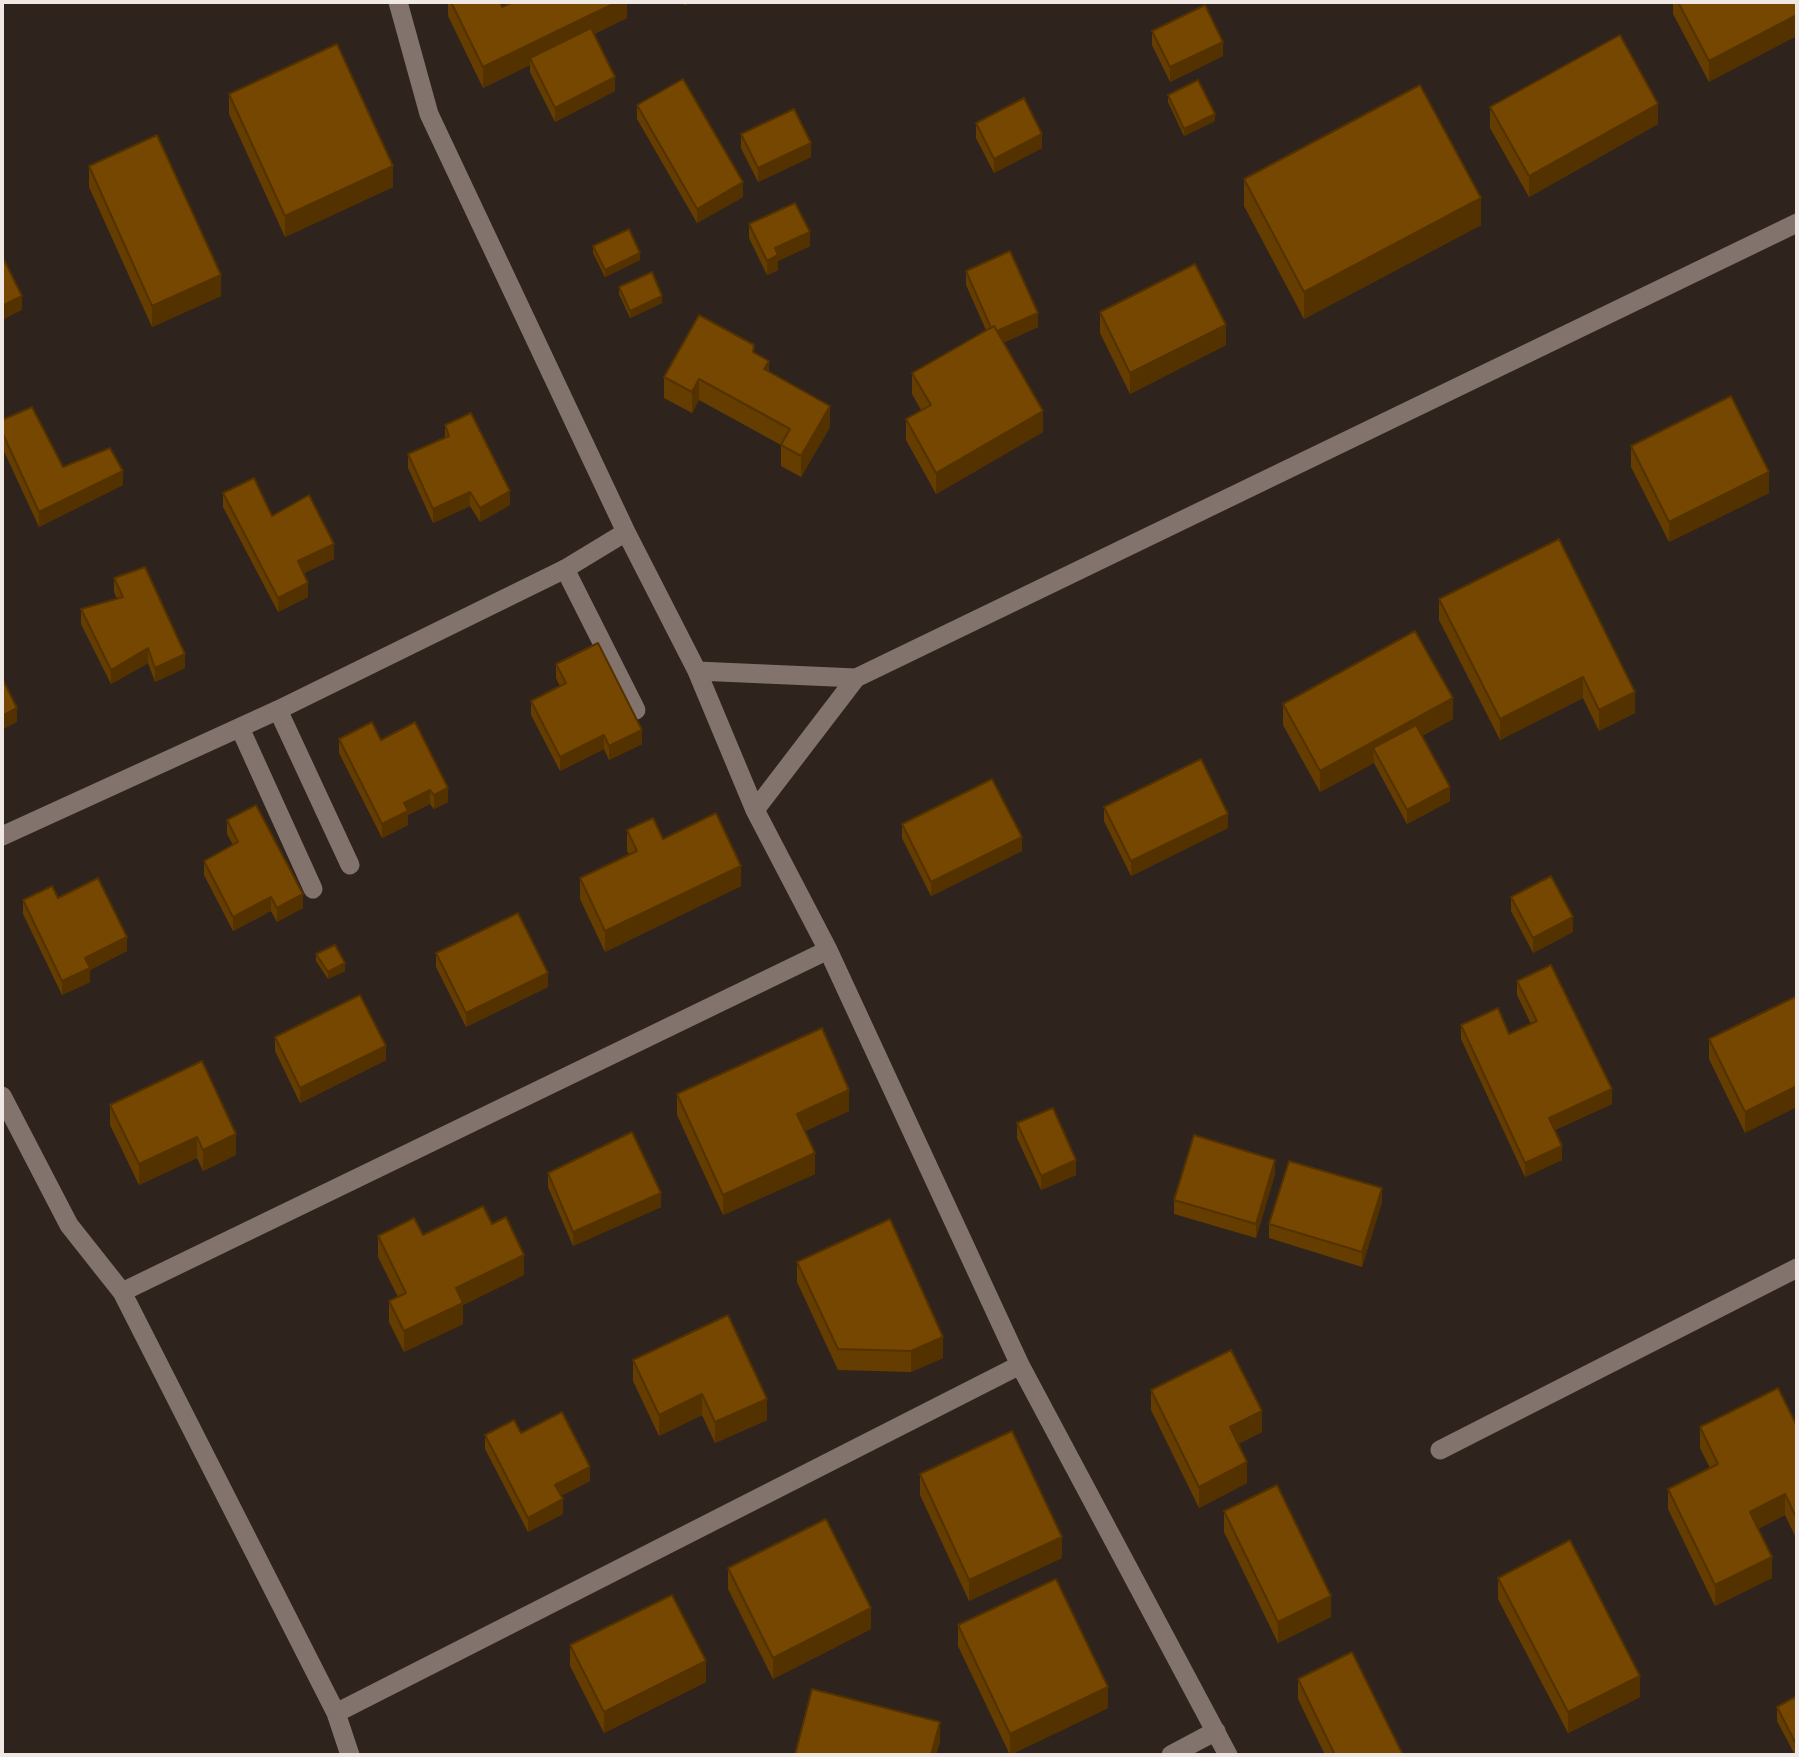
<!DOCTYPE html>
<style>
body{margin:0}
#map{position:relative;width:1799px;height:1757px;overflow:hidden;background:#2f231e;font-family:"Varela Round",sans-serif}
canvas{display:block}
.frame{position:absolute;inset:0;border:4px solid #f0e8e4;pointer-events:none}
</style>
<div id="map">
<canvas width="1799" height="1757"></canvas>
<div class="frame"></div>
</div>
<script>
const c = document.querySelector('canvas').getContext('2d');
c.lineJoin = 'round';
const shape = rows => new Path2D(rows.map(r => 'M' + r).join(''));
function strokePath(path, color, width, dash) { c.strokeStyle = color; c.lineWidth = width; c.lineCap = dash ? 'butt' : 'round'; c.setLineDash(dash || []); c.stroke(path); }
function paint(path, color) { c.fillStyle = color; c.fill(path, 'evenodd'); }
const service = shape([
 [565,569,636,710],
 [278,710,350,865],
 [240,728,313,889]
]);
const minor = shape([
 [398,2,429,114,626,532,697,671,755,810,828,950,1020,1365,1228,1755],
 [697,671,856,678],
 [755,810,856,678,1797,223],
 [2,836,278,710,565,569,626,532],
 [2,1096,69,1225,122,1292,336,1713,350,1755],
 [122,1292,828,950],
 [1440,1450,1797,1268],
 [336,1713,1020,1365],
 [1171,1755,1216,1731]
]);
const wall = shape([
 [448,2,500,2,502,7,627,2,627,18,594,34,615,91,555,122,530,72,530,65,483,88,448,16],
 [1673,2,1797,2,1709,82,1673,14],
 [1152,31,1223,56,1170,82,1152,45],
 [229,94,393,187,285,237,229,114],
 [1168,95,1215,121,1184,136,1168,102],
 [637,105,743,197,697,223,637,119],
 [1490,107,1658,124,1529,197,1490,128],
 [976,123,1042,148,994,173,976,138],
 [741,134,811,157,758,182,741,148],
 [89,166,221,296,152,327,89,187],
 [1244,179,1481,225,1304,319,1244,206],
 [749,224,810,246,778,261,778,270,767,275,749,238],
 [593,246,640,260,605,277,593,253],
 [966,271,1038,327,1003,343,1043,432,936,494,906,440,906,419,921,410,912,394,912,373,986,330,966,285],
 [619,287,662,303,630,318,619,294],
 [1100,312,1226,345,1130,394,1100,333],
 [754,352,769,372,830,427,801,477,781,466,781,445,699,400,692,413,664,398,664,377],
 [2,420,63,467,123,485,39,527,2,447],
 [445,425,510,505,480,522,470,506,433,523,408,468,408,454,445,437],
 [1631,446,1769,493,1669,542,1631,467],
 [223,493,272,516,334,559,304,573,308,597,278,612,223,507],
 [1559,539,1635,713,1599,731,1583,698,1500,740,1439,620,1439,599],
 [114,578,185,668,155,682,148,663,111,684,81,624,81,609,117,599,114,592],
 [556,664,642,744,609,760,604,749,560,771,531,715,531,701,560,686,556,678],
 [1283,704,1453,719,1422,736,1450,801,1407,824,1374,763,1320,792,1283,725],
 [339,739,381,740,448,802,434,809,430,804,408,815,408,825,382,838,339,753],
 [1104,807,1228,828,1131,876,1104,821],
 [227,820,303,908,277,922,271,911,233,931,204,875,204,861,233,845,227,834],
 [902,824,1022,851,931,896,902,838],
 [627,830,663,839,741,886,605,952,580,899,580,878,629,854,627,851],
 [1511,897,1573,932,1533,953,1511,911],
 [58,898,127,951,90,970,90,982,62,995,23,914,23,900],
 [436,953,548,987,466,1027,436,967],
 [316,954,345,971,328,979,316,961],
 [1517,981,1612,1104,1555,1130,1562,1160,1525,1177,1461,1039,1461,1025,1509,1034,1531,1024,1517,995],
 [1797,996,1745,1133,1709,1059,1709,1039],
 [275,1037,386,1060,300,1103,275,1051],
 [202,1061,236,1155,203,1171,197,1158,139,1185,110,1125,110,1105],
 [677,1094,849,1111,805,1131,815,1174,723,1215,677,1115],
 [1017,1123,1076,1175,1041,1190,1017,1138],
 [548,1173,661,1207,573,1246,548,1187],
 [1275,1174,1256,1238,1174,1214,1174,1200],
 [1382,1202,1362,1267,1269,1238,1269,1224],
 [492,1224,524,1275,463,1305,463,1324,404,1352,389,1322,389,1301,398,1297,378,1257,378,1236,423,1235],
 [797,1262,943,1358,911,1372,838,1370,797,1282],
 [633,1360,767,1420,715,1443,702,1415,659,1436,633,1381],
 [1151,1390,1262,1432,1238,1444,1247,1483,1199,1508,1151,1410],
 [1797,1426,1797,1540,1785,1515,1758,1529,1772,1578,1715,1606,1668,1509,1668,1489,1710,1468,1700,1448,1700,1427],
 [521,1433,590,1481,561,1496,563,1514,528,1532,485,1449,485,1435],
 [920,1474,1062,1558,969,1601,920,1495],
 [1224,1511,1331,1617,1278,1643,1224,1532],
 [728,1568,871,1629,773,1679,728,1589],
 [1498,1578,1640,1697,1568,1733,1498,1599],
 [958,1625,1108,1708,1010,1755,958,1646],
 [570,1645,706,1682,604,1733,570,1666],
 [1298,1679,1403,1755,1325,1755,1298,1699],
 [1797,1696,1797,1755,1795,1755,1777,1721,1777,1707]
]);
const shadedWall = shape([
 [617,2,627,2,627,18,533,64,530,58,530,65,483,88,483,67],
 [684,2,693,2,684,6],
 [1797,15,1797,36,1709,82,1709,61],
 [1223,42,1223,56,1170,82,1170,67],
 [615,77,615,91,555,122,555,108],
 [1658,104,1658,124,1529,197,1529,176],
 [1215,114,1215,121,1184,136,1184,129],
 [1042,134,1042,148,994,173,994,159],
 [811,143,811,157,758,182,758,168],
 [393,166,393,187,285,237,285,216],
 [743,182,743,197,697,223,697,209],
 [1481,198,1481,225,1304,319,1304,292],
 [810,232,810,246,778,261,778,270,767,275,767,261,775,248],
 [640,253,640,260,605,277,605,270],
 [221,275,221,296,152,327,152,306],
 [22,296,22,310,2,320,2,306],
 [662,296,662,303,630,318,630,311],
 [1038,313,1038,327,994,347,994,333],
 [1226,325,1226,345,1130,394,1130,373],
 [769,361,769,381,764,369],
 [699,379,699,400,692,413,692,392],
 [830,406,830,427,801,477,801,456],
 [1043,411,1043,432,936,494,936,473],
 [123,471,123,485,39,527,39,512],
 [1769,472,1769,493,1669,542,1669,522],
 [510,491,510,505,480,522,480,508],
 [470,492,470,506,433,523,433,509],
 [334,544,334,559,298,575,298,561],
 [308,583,308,597,278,612,278,598],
 [148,648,148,663,111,684,111,670],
 [185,654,185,668,155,682,155,668],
 [1583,677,1583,698,1500,740,1500,719],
 [1635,692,1635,713,1599,731,1599,710],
 [1453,698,1453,719,1380,759,1373,748,1374,763,1320,792,1320,771],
 [17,708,17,722,2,730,2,716],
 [642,730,642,744,609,760,609,746],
 [604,735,604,749,560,771,560,757],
 [1450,787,1450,801,1407,824,1407,810],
 [448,788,448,802,434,809,434,795],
 [430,790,430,804,408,815,408,825,382,838,382,824,404,803],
 [1228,814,1228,828,1131,876,1131,861],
 [1022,837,1022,851,931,896,931,882],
 [741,866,741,886,605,952,605,931],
 [303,894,303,908,277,922,277,908],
 [271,897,271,911,233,931,233,917],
 [1573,917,1573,932,1533,953,1533,938],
 [127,937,127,951,90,970,90,982,62,995,62,981,85,958],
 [345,963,345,971,328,979,328,972],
 [548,973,548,987,466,1027,466,1013],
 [386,1046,386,1060,300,1103,300,1088],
 [1797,1086,1797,1107,1745,1133,1745,1112],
 [1612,1089,1612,1104,1549,1132,1549,1118],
 [849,1090,849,1111,797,1135,797,1114],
 [236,1134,236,1155,203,1171,203,1150],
 [197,1137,197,1158,139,1185,139,1164],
 [1562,1146,1562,1160,1525,1177,1525,1163],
 [815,1153,815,1174,723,1215,723,1195],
 [1076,1160,1076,1175,1041,1190,1041,1176],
 [1275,1160,1275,1174,1256,1238,1256,1224],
 [1382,1188,1382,1202,1362,1267,1362,1252],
 [661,1193,661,1207,573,1246,573,1232],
 [524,1255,524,1275,463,1305,463,1324,404,1352,404,1331,456,1288],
 [943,1337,943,1358,911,1372,911,1351],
 [702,1394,702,1415,659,1436,659,1415],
 [767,1399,767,1420,715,1443,715,1422],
 [1262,1411,1262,1432,1230,1448,1230,1427],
 [1247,1462,1247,1483,1199,1508,1199,1487],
 [590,1467,590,1481,555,1499,555,1485],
 [1785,1494,1785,1515,1750,1533,1750,1512],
 [563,1499,563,1514,528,1532,528,1518],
 [1062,1537,1062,1558,969,1601,969,1580],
 [1772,1557,1772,1578,1715,1606,1715,1585],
 [1331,1596,1331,1617,1278,1643,1278,1622],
 [871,1608,871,1629,773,1679,773,1658],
 [706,1661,706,1682,604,1733,604,1712],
 [1640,1676,1640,1697,1568,1733,1568,1712],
 [1108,1687,1108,1708,1010,1755,1010,1734],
 [940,1722,940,1743,936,1755,931,1755]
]);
const building = shape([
 [451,2,500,2,502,7,513,2,617,2,483,67,451,2],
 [1678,2,1797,2,1797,15,1709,61,1678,2],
 [1205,5,1223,42,1170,67,1152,31,1205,5],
 [591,28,615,77,555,108,530,58,591,28],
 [1620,35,1658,104,1529,176,1490,107,1620,35],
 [337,44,393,166,285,216,229,94,337,44],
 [683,79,743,182,697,209,637,105,683,79],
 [1198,80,1215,114,1184,129,1168,95,1198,80],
 [1420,85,1481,198,1304,292,1244,179,1420,85],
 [1024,98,1042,134,994,159,976,123,1024,98],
 [794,109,811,143,758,168,741,134,794,109],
 [157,135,221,275,152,306,89,166,157,135],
 [795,203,810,232,775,248,778,255,767,261,749,224,795,203],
 [629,229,640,253,605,270,593,246,629,229],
 [1010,251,1038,313,997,331,994,326,991,328,966,271,1010,251],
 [2,256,22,296,2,306,2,256],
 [1195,264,1226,325,1130,373,1100,312,1195,264],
 [652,272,662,296,630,311,619,287,652,272],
 [699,315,754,345,753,352,769,361,764,369,830,406,801,456,781,445,790,429,699,379,692,392,664,377,699,315],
 [994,326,1043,411,936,473,906,419,931,405,912,373,994,326],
 [1731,396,1769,472,1669,522,1631,446,1731,396],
 [32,407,63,467,110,448,123,471,39,512,2,432,2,420,32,407],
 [471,413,510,491,480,508,470,492,433,509,408,454,449,436,445,425,471,413],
 [254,478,272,516,309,495,334,544,298,561,308,583,278,598,223,493,254,478],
 [1559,539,1635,692,1599,710,1583,677,1500,719,1439,599,1559,539],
 [145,567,185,654,155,668,148,648,111,670,81,609,123,597,114,578,145,567],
 [1415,631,1453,698,1320,771,1283,704,1415,631],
 [598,643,642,730,609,746,604,735,560,757,531,701,566,683,556,664,598,643],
 [2,678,17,708,2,716,2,678],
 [372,722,381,740,415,722,448,788,434,795,430,790,404,803,408,811,382,824,339,739,372,722],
 [1416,725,1450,787,1407,810,1373,748,1416,725],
 [1201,759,1228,814,1131,861,1104,807,1201,759],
 [992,779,1022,837,931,882,902,824,992,779],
 [256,805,303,894,277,908,271,897,233,917,204,861,238,842,227,820,256,805],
 [716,813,741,866,605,931,580,878,637,851,627,830,653,818,663,839,716,813],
 [1551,876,1573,917,1533,938,1511,897,1551,876],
 [98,878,127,937,85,958,90,968,62,981,23,900,52,886,58,898,98,878],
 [518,913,548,973,466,1013,436,953,518,913],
 [335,945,345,963,328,972,316,954,335,945],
 [1551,965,1612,1089,1549,1118,1562,1146,1525,1163,1461,1025,1498,1008,1509,1034,1537,1021,1517,981,1551,965],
 [360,995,386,1046,300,1088,275,1037,360,995],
 [1797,996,1797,1086,1745,1112,1709,1039,1797,996],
 [822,1028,849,1090,797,1114,815,1153,723,1195,677,1094,822,1028],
 [202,1061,236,1134,203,1150,197,1137,139,1164,110,1105,202,1061],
 [1053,1108,1076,1160,1041,1176,1017,1123,1053,1108],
 [632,1132,661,1193,573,1232,548,1173,632,1132],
 [1194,1135,1275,1160,1256,1224,1174,1200,1194,1135],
 [1289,1161,1382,1188,1362,1252,1269,1224,1289,1161],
 [483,1206,492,1224,506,1217,524,1255,456,1288,463,1303,404,1331,389,1301,406,1293,378,1236,414,1218,423,1235,483,1206],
 [890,1219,943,1337,911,1351,838,1349,797,1262,890,1219],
 [728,1315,767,1399,715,1422,702,1394,659,1415,633,1360,728,1315],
 [1231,1350,1262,1411,1230,1427,1247,1462,1199,1487,1151,1390,1231,1350],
 [1778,1388,1797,1426,1797,1519,1785,1494,1750,1512,1772,1557,1715,1585,1668,1489,1718,1464,1700,1427,1778,1388],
 [562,1412,590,1467,555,1485,563,1499,528,1518,485,1435,514,1420,521,1433,562,1412],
 [1012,1431,1062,1537,969,1580,920,1474,1012,1431],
 [1277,1485,1331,1596,1278,1622,1224,1511,1277,1485],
 [826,1519,871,1608,773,1658,728,1568,826,1519],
 [1570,1540,1640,1676,1568,1712,1498,1578,1570,1540],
 [1056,1579,1108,1687,1010,1734,958,1625,1056,1579],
 [672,1595,706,1661,604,1712,570,1645,672,1595],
 [1352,1652,1403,1755,1335,1755,1298,1679,1352,1652],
 [812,1689,940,1722,931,1755,795,1755,812,1689],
 [1797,1696,1797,1746,1777,1707,1797,1696]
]);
strokePath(service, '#82736d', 19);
strokePath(minor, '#82736d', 19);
paint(wall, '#653d00');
paint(shadedWall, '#533200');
paint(building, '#764700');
strokePath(building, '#533200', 2);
</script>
